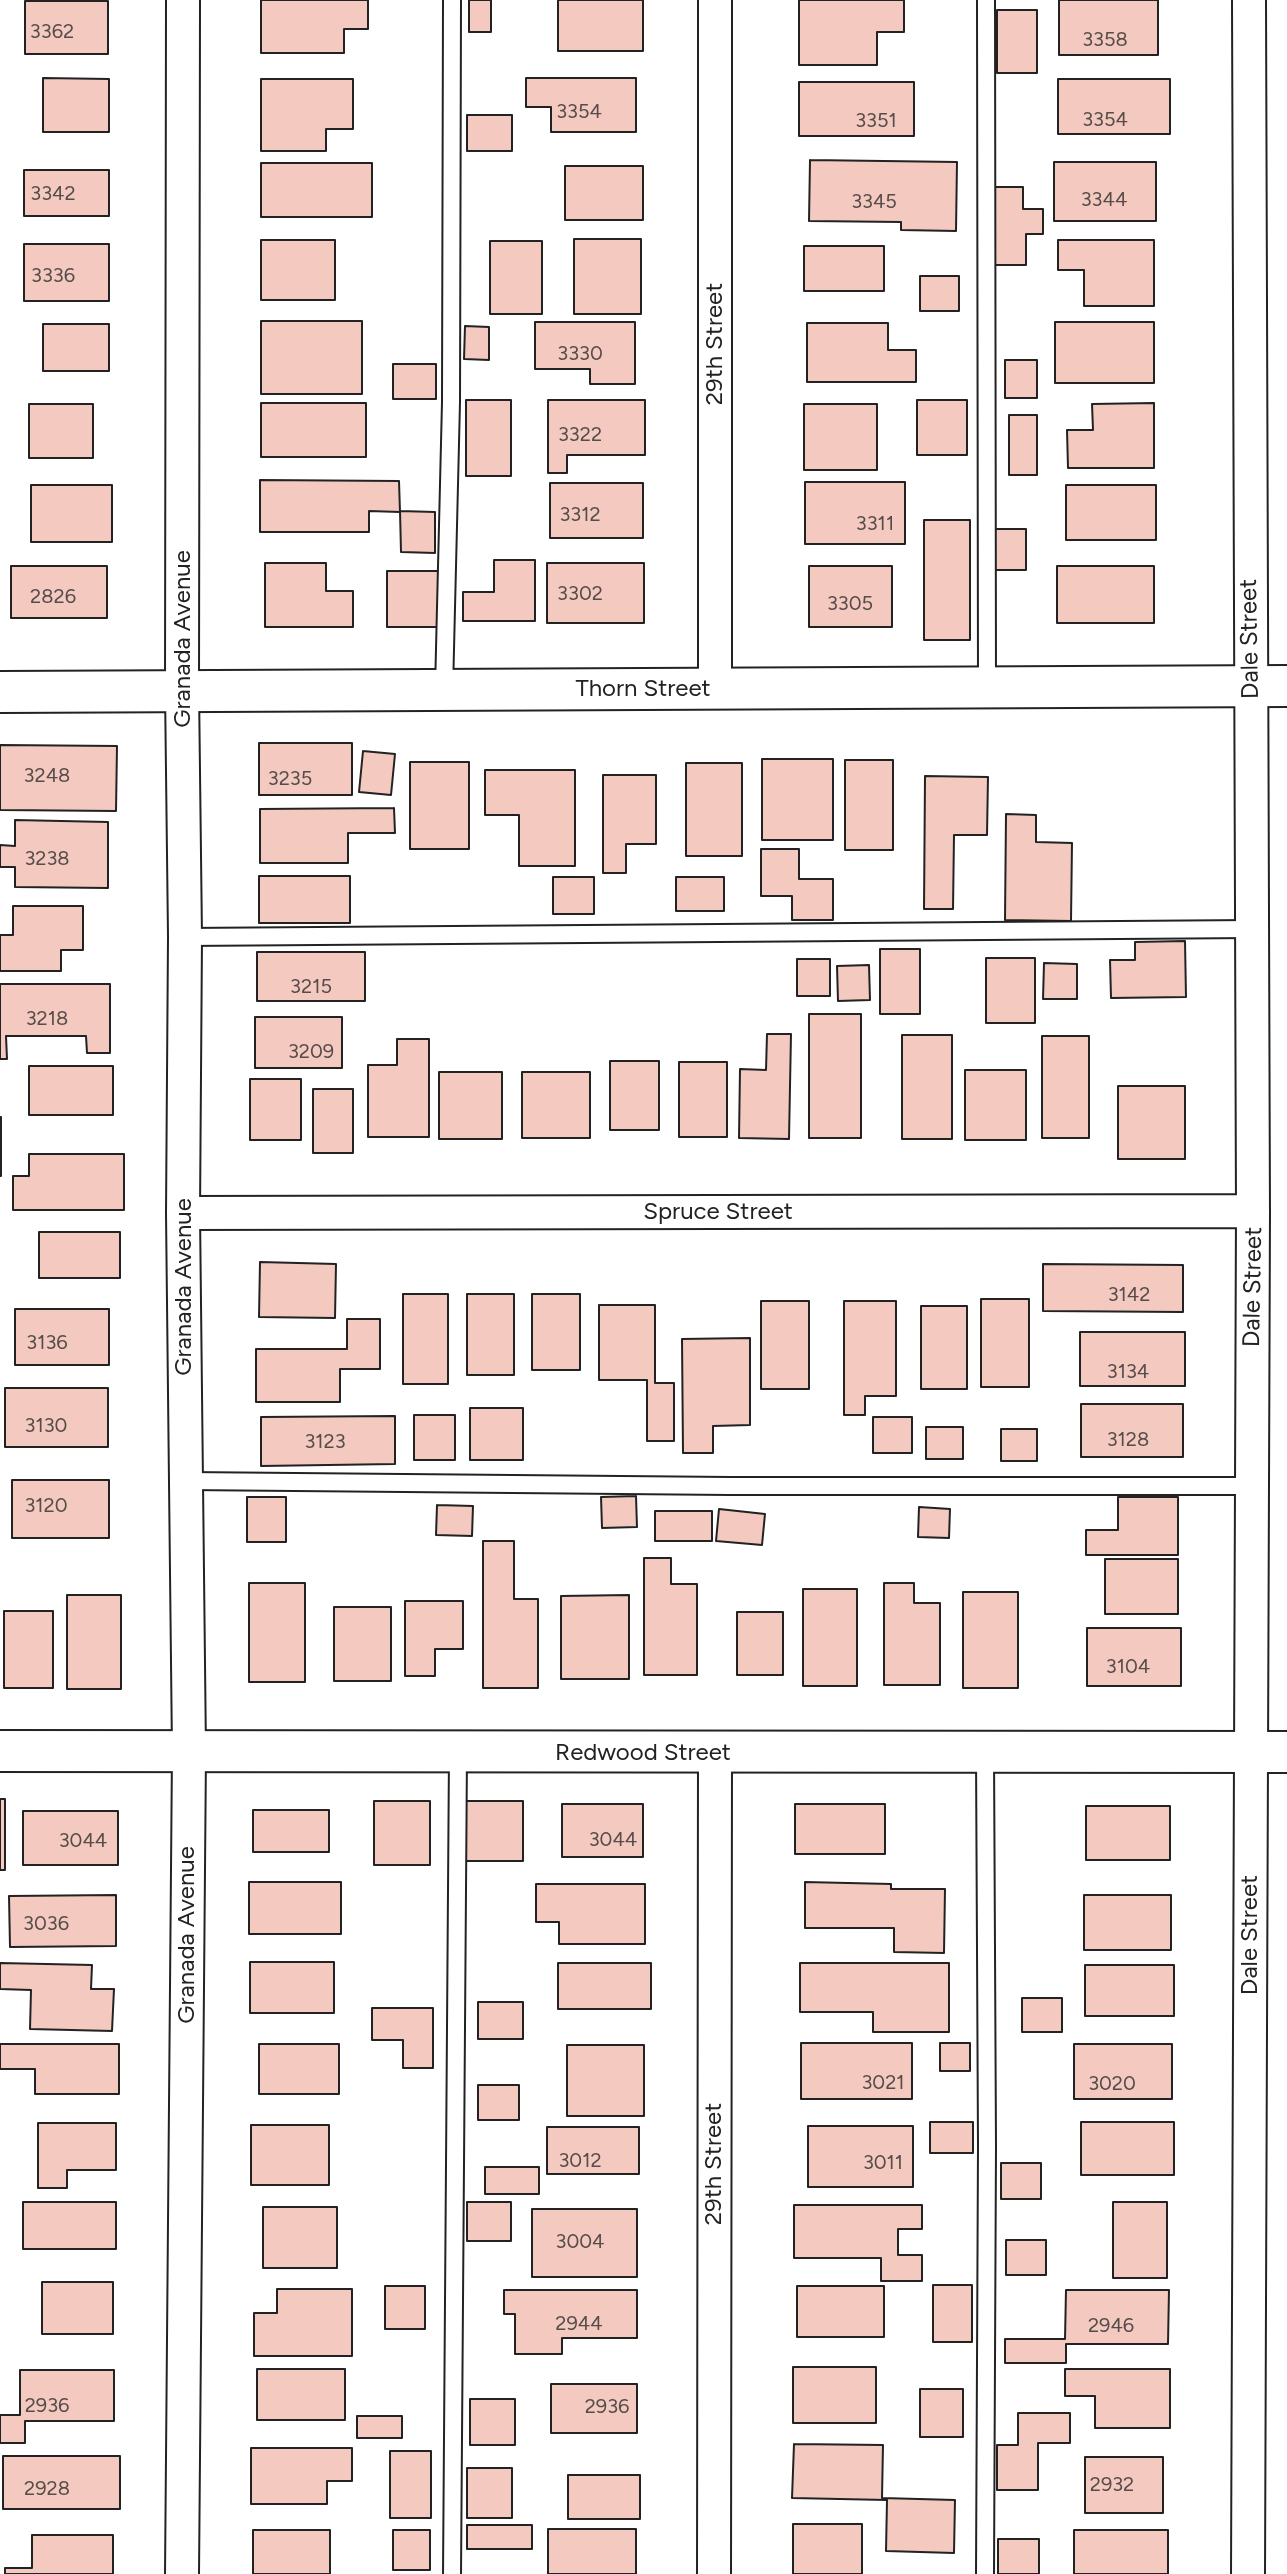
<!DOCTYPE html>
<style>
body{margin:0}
canvas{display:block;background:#fff}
</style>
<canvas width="1287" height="2574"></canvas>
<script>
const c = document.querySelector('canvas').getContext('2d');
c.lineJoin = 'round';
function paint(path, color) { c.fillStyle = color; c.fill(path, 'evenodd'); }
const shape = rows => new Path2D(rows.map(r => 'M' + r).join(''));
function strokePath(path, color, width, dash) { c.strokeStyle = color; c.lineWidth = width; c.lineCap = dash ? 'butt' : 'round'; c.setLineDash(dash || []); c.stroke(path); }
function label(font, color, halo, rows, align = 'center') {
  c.font = font + ' Figtree,sans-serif'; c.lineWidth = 6; c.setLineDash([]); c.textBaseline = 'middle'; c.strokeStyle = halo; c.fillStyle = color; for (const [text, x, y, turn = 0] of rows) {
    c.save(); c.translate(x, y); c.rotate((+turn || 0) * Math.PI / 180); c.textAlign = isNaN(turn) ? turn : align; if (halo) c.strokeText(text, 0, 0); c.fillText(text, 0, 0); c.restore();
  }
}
const building = shape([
 [261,0,368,0,368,29,344,29,344,53,261,53,261,0],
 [469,0,491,0,491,32,469,32,469,0],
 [558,0,643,0,643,51,558,51,558,0],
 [799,0,904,0,904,32,877,32,877,65,799,65,799,0],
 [1059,0,1158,0,1158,55,1059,55,1059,0],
 [25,1,108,1,108,54,25,54,25,1],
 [997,10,1037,10,1037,73,997,73,997,10],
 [43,78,109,79,109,132,43,132,43,78],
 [526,78,636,78,636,132,551,132,551,107,526,107,526,78],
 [261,79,353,79,353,129,326,129,326,151,261,151,261,79],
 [1058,79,1170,79,1170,134,1058,134,1058,79],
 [799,82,914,82,914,136,799,136,799,82],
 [467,115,512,115,512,151,467,151,467,115],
 [810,160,957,162,956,231,901,230,901,222,809,221,810,160],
 [1054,162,1156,162,1156,221,1054,221,1054,162],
 [261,163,372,163,372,217,261,217,261,163],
 [565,166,643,166,643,220,565,220,565,166],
 [24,170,109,170,109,216,24,216,24,170],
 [994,187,1023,187,1023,209,1043,209,1043,234,1026,234,1026,265,994,265,994,187],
 [574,239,641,239,641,314,574,314,574,239],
 [261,240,335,240,335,300,261,300,261,240],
 [1058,240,1154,240,1154,306,1084,306,1084,270,1058,270,1058,240],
 [490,241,542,241,542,314,490,314,490,241],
 [24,244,109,244,109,301,24,301,24,244],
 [804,246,884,246,884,291,804,291,804,246],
 [920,276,959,276,959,311,920,311,920,276],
 [261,321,362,321,362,394,261,394,261,321],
 [535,322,635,322,635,384,590,384,590,369,535,369,535,322],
 [1055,322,1154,322,1154,383,1055,383,1055,322],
 [807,323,888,323,888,350,916,350,916,382,807,382,807,323],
 [43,324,109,324,109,371,43,371,43,324],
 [465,326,489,327,489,360,464,359,465,326],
 [1005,360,1037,360,1037,398,1005,398,1005,360],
 [393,364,436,364,436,399,393,399,393,364],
 [466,400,511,400,511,476,466,476,466,400],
 [548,400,645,400,645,455,567,455,567,473,548,473,548,400],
 [917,400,967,400,967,455,917,455,917,400],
 [261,403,366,403,366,457,261,457,261,403],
 [1154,403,1154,468,1068,468,1067,430,1093,430,1092,404,1154,403],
 [29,404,93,404,93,458,29,458,29,404],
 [804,404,877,404,877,470,804,470,804,404],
 [1009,415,1037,415,1037,475,1009,475,1009,415],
 [260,480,399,481,400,512,369,511,369,532,260,532,260,480],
 [805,482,905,482,905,544,805,544,805,482],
 [550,483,643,483,643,538,550,538,550,483],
 [31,485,112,485,112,542,31,542,31,485],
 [1066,485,1156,485,1156,540,1066,540,1066,485],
 [400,511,435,512,435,553,401,552,400,511],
 [924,520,970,520,970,640,924,640,924,520],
 [994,529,1026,529,1026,570,994,570,994,529],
 [494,560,535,560,535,621,463,621,463,592,494,592,494,560],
 [265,563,326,563,326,591,353,591,353,627,265,627,265,563],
 [547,563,644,563,644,623,547,623,547,563],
 [11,566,107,566,107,618,11,618,11,566],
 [809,566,892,566,892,627,809,627,809,566],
 [1057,566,1154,566,1154,623,1057,623,1057,566],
 [387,571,438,571,438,627,387,627,387,571],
 [259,743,352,743,352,795,259,795,259,743],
 [0,745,117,746,116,811,0,810,0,745],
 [363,751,395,754,391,795,359,792,363,751],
 [762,759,833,759,833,840,762,840,762,759],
 [845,760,893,760,893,850,845,850,845,760],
 [410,762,469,762,469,849,410,849,410,762],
 [686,763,742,763,742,856,686,856,686,763],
 [485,770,575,770,575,866,519,866,519,815,485,815,485,770],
 [603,775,656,775,656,844,626,844,626,873,603,873,603,775],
 [925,776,988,777,987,835,954,835,953,909,924,909,925,776],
 [394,808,395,833,348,833,348,863,260,863,260,809,394,808],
 [1006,814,1036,815,1036,842,1072,843,1071,921,1005,920,1006,814],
 [15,820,108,822,108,888,15,887,15,867,0,867,0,845,15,846,15,820],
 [761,849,799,849,799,879,833,879,833,920,792,920,792,896,761,896,761,849],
 [259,876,350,876,350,923,259,923,259,876],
 [553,877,594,877,594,914,553,914,553,877],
 [676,877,724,877,724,911,676,911,676,877],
 [13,906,83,906,83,950,61,950,61,971,0,971,0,935,13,935,13,906],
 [1185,941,1186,997,1111,998,1110,960,1135,960,1135,942,1185,941],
 [880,949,920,949,920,1014,880,1014,880,949],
 [257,952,365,952,365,1001,257,1001,257,952],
 [986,958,1035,958,1035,1023,986,1023,986,958],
 [797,959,830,959,830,996,797,996,797,959],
 [1044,963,1077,964,1077,999,1043,999,1044,963],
 [869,965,870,1000,838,1001,837,966,869,965],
 [0,984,110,984,110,1053,87,1053,86,1036,6,1036,7,1059,0,1059,0,984],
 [809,1014,861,1014,861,1138,809,1138,809,1014],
 [255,1017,342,1017,342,1068,255,1068,255,1017],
 [767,1034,791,1034,789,1139,739,1138,740,1069,766,1070,767,1034],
 [902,1035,952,1035,952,1139,902,1139,902,1035],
 [1042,1036,1089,1036,1089,1138,1042,1138,1042,1036],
 [397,1039,429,1039,429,1137,368,1137,368,1065,397,1065,397,1039],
 [610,1061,659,1061,659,1130,610,1130,610,1061],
 [679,1062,727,1062,727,1137,679,1137,679,1062],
 [29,1066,113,1066,113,1115,29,1115,29,1066],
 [965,1070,1026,1070,1026,1140,965,1140,965,1070],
 [439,1072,502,1072,502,1139,439,1139,439,1072],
 [522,1072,590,1072,590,1138,522,1138,522,1072],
 [250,1079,301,1079,301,1140,250,1140,250,1079],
 [1118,1086,1185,1086,1185,1159,1118,1159,1118,1086],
 [313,1089,353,1089,353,1153,313,1153,313,1089],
 [0,1117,1,1117,1,1176,0,1176,0,1117],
 [29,1154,124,1154,124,1210,13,1210,13,1176,29,1176,29,1154],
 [39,1232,120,1232,120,1278,39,1278,39,1232],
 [260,1262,336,1264,335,1318,259,1317,260,1262],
 [1043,1264,1183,1265,1183,1312,1043,1311,1043,1264],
 [403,1294,448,1294,448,1384,403,1384,403,1294],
 [467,1294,514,1294,514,1375,467,1375,467,1294],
 [532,1294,580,1294,580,1370,532,1370,532,1294],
 [981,1299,1029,1299,1029,1387,981,1387,981,1299],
 [761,1301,809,1301,809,1389,761,1389,761,1301],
 [844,1301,896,1301,896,1396,865,1396,865,1415,844,1415,844,1301],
 [599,1305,655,1305,655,1383,674,1383,674,1441,647,1441,647,1380,599,1380,599,1305],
 [921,1306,967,1306,967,1389,921,1389,921,1306],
 [15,1309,109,1309,109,1365,15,1365,15,1309],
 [347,1319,380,1319,380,1369,340,1369,340,1402,256,1402,256,1349,347,1349,347,1319],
 [1080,1332,1185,1332,1185,1386,1080,1386,1080,1332],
 [750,1338,750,1425,713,1426,713,1453,683,1453,682,1339,750,1338],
 [5,1388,108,1388,108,1447,5,1447,5,1388],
 [1081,1404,1183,1404,1183,1457,1081,1457,1081,1404],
 [470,1408,523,1408,523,1460,470,1460,470,1408],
 [414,1415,455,1415,455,1460,414,1460,414,1415],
 [395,1416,395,1464,261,1466,261,1417,395,1416],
 [873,1417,912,1417,912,1453,873,1453,873,1417],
 [926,1427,963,1427,963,1459,926,1459,926,1427],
 [1001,1429,1037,1429,1037,1461,1001,1461,1001,1429],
 [12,1480,109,1480,109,1538,12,1538,12,1480],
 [636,1496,637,1527,602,1528,601,1497,636,1496],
 [247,1497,286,1497,286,1542,247,1542,247,1497],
 [1118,1497,1178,1497,1178,1555,1086,1555,1086,1530,1118,1530,1118,1497],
 [437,1505,473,1506,472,1536,436,1535,437,1505],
 [919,1507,950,1509,949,1538,918,1537,919,1507],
 [719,1509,765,1514,762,1545,716,1541,719,1509],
 [655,1511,712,1511,712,1541,655,1541,655,1511],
 [483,1541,514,1541,514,1599,538,1599,538,1688,483,1688,483,1541],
 [644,1558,671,1558,671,1584,697,1584,697,1675,644,1675,644,1558],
 [1105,1559,1178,1559,1178,1614,1105,1614,1105,1559],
 [249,1583,305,1583,305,1682,249,1682,249,1583],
 [884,1583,914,1583,914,1603,940,1603,940,1685,884,1685,884,1583],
 [803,1589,857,1589,857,1686,803,1686,803,1589],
 [963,1592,1018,1592,1018,1688,963,1688,963,1592],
 [67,1595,121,1595,121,1689,67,1689,67,1595],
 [629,1595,629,1679,561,1679,561,1596,629,1595],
 [405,1601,463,1601,463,1649,435,1649,435,1676,405,1676,405,1601],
 [334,1607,391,1607,391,1681,334,1681,334,1607],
 [4,1611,53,1611,53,1688,4,1688,4,1611],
 [737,1612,783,1612,783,1675,737,1675,737,1612],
 [1087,1628,1181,1628,1181,1686,1087,1686,1087,1628],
 [0,1799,5,1799,5,1870,0,1870,0,1799],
 [374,1801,430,1801,430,1865,374,1865,374,1801],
 [463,1801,523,1801,523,1861,463,1861,463,1801],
 [562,1804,643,1804,643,1857,562,1857,562,1804],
 [795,1804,885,1804,885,1854,795,1854,795,1804],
 [1086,1806,1170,1806,1170,1860,1086,1860,1086,1806],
 [253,1810,329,1810,329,1852,253,1852,253,1810],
 [23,1811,118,1811,118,1865,23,1865,23,1811],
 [249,1882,341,1882,341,1934,249,1934,249,1882],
 [805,1882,891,1884,891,1889,945,1889,944,1953,894,1952,894,1928,805,1928,805,1882],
 [536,1884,645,1884,645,1944,559,1944,559,1922,536,1922,536,1884],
 [116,1895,116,1946,10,1947,9,1896,116,1895],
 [1084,1895,1171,1895,1171,1950,1084,1950,1084,1895],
 [250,1962,334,1962,334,2013,250,2013,250,1962],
 [0,1963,92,1965,91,1989,114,1989,112,2031,30,2029,31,1990,0,1989,0,1963],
 [558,1963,651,1963,651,2009,558,2009,558,1963],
 [800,1963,949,1963,949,2032,873,2032,873,2012,800,2012,800,1963],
 [1085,1965,1174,1965,1174,2016,1085,2016,1085,1965],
 [1022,1998,1062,1998,1062,2032,1022,2032,1022,1998],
 [478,2002,523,2002,523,2039,478,2039,478,2002],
 [372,2008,433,2008,433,2068,403,2068,403,2040,372,2040,372,2008],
 [801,2043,912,2043,912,2099,801,2099,801,2043],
 [940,2043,970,2043,970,2071,940,2071,940,2043],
 [0,2044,119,2044,119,2094,35,2094,35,2069,0,2069,0,2044],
 [259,2044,339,2044,339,2094,259,2094,259,2044],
 [1074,2044,1172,2044,1172,2099,1074,2099,1074,2044],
 [567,2045,644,2045,644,2116,567,2116,567,2045],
 [478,2085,519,2085,519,2120,478,2120,478,2085],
 [930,2122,973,2122,973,2153,930,2153,930,2122],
 [1081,2122,1174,2122,1174,2175,1081,2175,1081,2122],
 [38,2123,116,2123,116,2170,67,2170,67,2188,38,2188,38,2123],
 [251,2125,329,2125,329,2185,251,2185,251,2125],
 [808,2126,913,2126,913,2187,808,2187,808,2126],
 [547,2127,639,2127,639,2174,547,2174,547,2127],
 [1001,2163,1041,2163,1041,2199,1001,2199,1001,2163],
 [485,2167,539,2167,539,2194,485,2194,485,2167],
 [23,2202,116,2202,116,2249,23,2249,23,2202],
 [467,2202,511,2202,511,2241,467,2241,467,2202],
 [1113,2202,1167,2202,1167,2278,1113,2278,1113,2202],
 [794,2205,922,2205,922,2229,898,2229,898,2255,922,2255,922,2281,881,2281,881,2258,794,2258,794,2205],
 [263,2207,337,2207,337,2268,263,2268,263,2207],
 [532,2209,637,2209,637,2277,532,2277,532,2209],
 [1006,2240,1046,2240,1046,2275,1006,2275,1006,2240],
 [42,2282,113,2282,113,2334,42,2334,42,2282],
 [933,2285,972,2285,972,2342,933,2342,933,2285],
 [385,2286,425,2286,425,2329,385,2329,385,2286],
 [797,2286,884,2286,884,2337,797,2337,797,2286],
 [277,2289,352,2289,352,2356,254,2356,254,2313,277,2313,277,2289],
 [504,2290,637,2290,637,2338,562,2338,562,2354,515,2354,515,2314,504,2314,504,2290],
 [1066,2290,1169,2290,1168,2344,1066,2344,1066,2363,1005,2363,1005,2339,1065,2339,1066,2290],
 [793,2367,876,2367,876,2423,793,2423,793,2367],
 [257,2369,345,2369,345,2420,257,2420,257,2369],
 [1065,2369,1170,2369,1170,2428,1095,2428,1095,2396,1065,2396,1065,2369],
 [20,2370,114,2370,114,2421,25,2421,25,2443,0,2443,0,2415,20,2415,20,2370],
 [551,2384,637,2384,637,2433,551,2433,551,2384],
 [920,2389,963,2389,963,2437,920,2437,920,2389],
 [470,2399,515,2399,515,2445,470,2445,470,2399],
 [1018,2413,1070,2413,1070,2443,1038,2443,1038,2490,997,2490,997,2445,1018,2445,1018,2413],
 [357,2416,402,2416,402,2438,357,2438,357,2416],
 [794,2444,883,2445,882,2498,955,2500,954,2553,886,2551,887,2500,792,2498,794,2444],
 [251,2448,352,2448,352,2481,327,2481,327,2504,251,2504,251,2448],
 [390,2451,431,2451,431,2518,390,2518,390,2451],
 [3,2456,120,2456,120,2509,3,2509,3,2456],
 [1085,2457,1163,2457,1163,2513,1085,2513,1085,2457],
 [467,2468,512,2468,512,2518,467,2518,467,2468],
 [568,2475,640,2475,640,2519,568,2519,568,2475],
 [793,2524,862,2524,862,2574,793,2574,793,2524],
 [467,2525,532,2525,532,2549,467,2549,467,2525],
 [548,2529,636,2529,636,2574,548,2574,548,2529],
 [253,2530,330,2530,330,2574,253,2574,253,2530],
 [393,2530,430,2530,430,2570,393,2570,393,2530],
 [1074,2530,1168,2530,1168,2574,1074,2574,1074,2530],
 [32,2535,113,2535,113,2574,5,2574,5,2568,32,2568,32,2535],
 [998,2539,1039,2539,1039,2574,998,2574,998,2539]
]);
const service = shape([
 [986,0,987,686],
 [444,690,451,402,452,0],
 [185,937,1253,929],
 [186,1481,730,1486,1251,1486],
 [452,2574,458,1753],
 [985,2574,987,2146,985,1753]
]);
const minor = shape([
 [715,0,715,689],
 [183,1213,1253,1211],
 [182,2574,189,1752,183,1213,185,937,182,689,183,0],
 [714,2574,715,1753],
 [1248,2574,1253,1211,1249,0]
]);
const tertiary = shape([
 [0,692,1287,686],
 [0,1751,1287,1752]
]);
const numberNames = [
 ["3362",52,32],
 ["3358",1105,40],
 ["3354",579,112],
 ["3354",1105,120],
 ["3351",876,121],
 ["3342",53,194],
 ["3344",1104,200],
 ["3345",874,202],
 ["3336",53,276],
 ["3330",580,354],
 ["3322",580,435],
 ["3312",580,515],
 ["3311",875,524],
 ["3302",580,594],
 ["2826",53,597],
 ["3305",850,604],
 ["3248",47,776],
 ["3235",290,779],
 ["3238",47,859],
 ["3215",311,987],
 ["3218",47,1019],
 ["3209",311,1052],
 ["3142",1129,1295],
 ["3136",47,1343],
 ["3134",1128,1372],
 ["3130",46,1426],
 ["3128",1128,1440],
 ["3123",325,1442],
 ["3120",46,1506],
 ["3104",1128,1667],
 ["3044",613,1840],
 ["3044",83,1841],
 ["3036",46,1924],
 ["3021",883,2083],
 ["3020",1112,2084],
 ["3012",580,2161],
 ["3011",883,2163],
 ["3004",580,2242],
 ["2944",579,2324],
 ["2946",1111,2326],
 ["2936",47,2406],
 ["2936",607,2407],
 ["2932",1112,2485],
 ["2928",47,2489]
];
const streetNames = [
 ["29th Street",715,344,-90],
 ["Granada Avenue",183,639,-90],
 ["Dale Street",1250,639,-91],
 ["Thorn Street",643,689],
 ["Spruce Street",718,1212],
 ["Granada Avenue",184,1287,-90],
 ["Dale Street",1253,1287,-89],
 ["Redwood Street",643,1753],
 ["Granada Avenue",187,1935,-90],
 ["Dale Street",1250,1935,-90],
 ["29th Street",714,2164,-90]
];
paint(building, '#f3c9c0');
strokePath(building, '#222', 2);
strokePath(service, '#222', 20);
strokePath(minor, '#222', 36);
strokePath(tertiary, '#222', 44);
strokePath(service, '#fff', 16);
strokePath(minor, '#fff', 32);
strokePath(tertiary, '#fff', 40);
label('20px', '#564c4a', null, numberNames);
label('24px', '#222', '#fff', streetNames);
</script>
